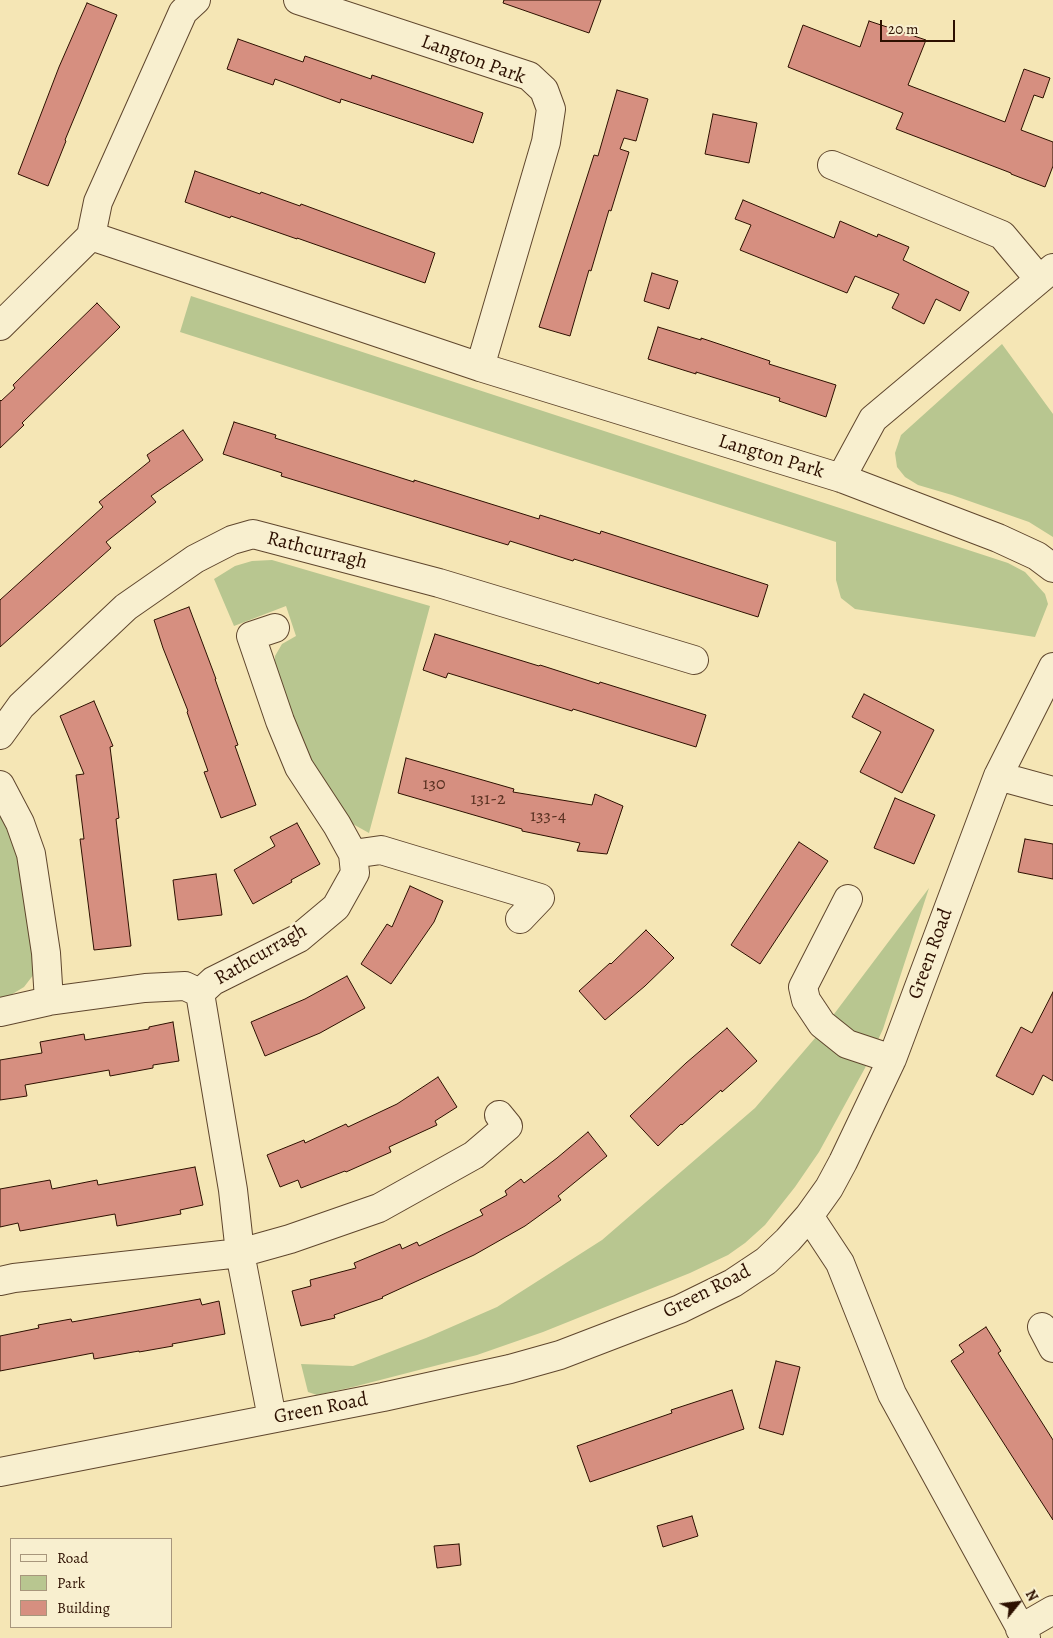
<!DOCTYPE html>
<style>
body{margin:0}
#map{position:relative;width:1053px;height:1638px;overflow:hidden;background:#f5e6b5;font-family:Alegreya,serif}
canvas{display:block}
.legend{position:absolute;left:10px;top:1538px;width:162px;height:90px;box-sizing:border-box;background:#f8efcf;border:1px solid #a7967c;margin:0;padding:6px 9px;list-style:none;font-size:15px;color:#2d1000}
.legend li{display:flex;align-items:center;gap:10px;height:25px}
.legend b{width:25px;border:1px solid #a7967c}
.north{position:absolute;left:993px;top:1578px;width:50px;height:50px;-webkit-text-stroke:4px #f8efcf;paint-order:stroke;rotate:61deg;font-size:14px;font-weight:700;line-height:20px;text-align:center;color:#2d1000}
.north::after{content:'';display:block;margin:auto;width:18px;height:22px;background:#2d1000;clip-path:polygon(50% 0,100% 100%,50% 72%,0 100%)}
.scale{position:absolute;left:880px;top:20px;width:75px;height:22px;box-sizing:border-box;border:2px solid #2d1000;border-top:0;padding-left:6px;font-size:15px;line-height:18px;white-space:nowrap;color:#2d1000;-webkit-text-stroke:4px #f8efcf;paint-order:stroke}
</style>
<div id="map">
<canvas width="1053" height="1638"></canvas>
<ul class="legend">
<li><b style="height:6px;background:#f8efcf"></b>Road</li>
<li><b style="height:14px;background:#b8c690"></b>Park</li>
<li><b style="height:14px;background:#d68f80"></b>Building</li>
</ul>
<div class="north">N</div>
<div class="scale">20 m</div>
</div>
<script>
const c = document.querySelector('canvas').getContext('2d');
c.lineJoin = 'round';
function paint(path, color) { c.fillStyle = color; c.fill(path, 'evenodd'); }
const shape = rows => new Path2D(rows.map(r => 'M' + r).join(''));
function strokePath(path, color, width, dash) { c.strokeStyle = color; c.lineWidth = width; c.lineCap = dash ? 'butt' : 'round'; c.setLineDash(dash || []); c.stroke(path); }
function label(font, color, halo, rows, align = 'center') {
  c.font = font + ' Alegreya,serif'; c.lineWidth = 5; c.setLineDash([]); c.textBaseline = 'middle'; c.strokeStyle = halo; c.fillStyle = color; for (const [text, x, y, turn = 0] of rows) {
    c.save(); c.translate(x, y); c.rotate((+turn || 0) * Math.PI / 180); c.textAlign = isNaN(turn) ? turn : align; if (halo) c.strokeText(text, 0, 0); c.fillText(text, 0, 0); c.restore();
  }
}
const green = shape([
 [191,296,1008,563,1025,572,1045,594,1048,604,1035,637,855,609,841,598,836,580,836,542,180,332],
 [1002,344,1053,414,1053,537,1029,522,952,495,918,485,905,477,897,467,895,453,901,435],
 [272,560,430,606,369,833,351,823,317,775,296,729,275,668,275,656,282,644,296,636,286,606,234,626,214,579,235,566,252,561],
 [0,810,18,847,34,958,34,974,24,987,9,996,0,998],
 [929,888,883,1029,865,1068,819,1152,795,1187,765,1225,745,1243,728,1255,690,1273,543,1332,477,1355,353,1387,317,1395,308,1392,301,1364,353,1366,426,1338,497,1307,602,1240,755,1108,822,1030]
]);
const building = shape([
 [504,0,601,0,589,33,503,3,504,0],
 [87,3,117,15,65,140,66,141,48,186,18,174,59,67,87,3],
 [869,21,926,40,908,85,1005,122,1024,69,1050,78,1043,98,1034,95,1021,130,1053,142,1053,166,1045,187,1011,174,1011,173,896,129,903,113,788,67,803,25,860,47,869,21],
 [238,39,303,62,305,56,371,79,372,75,483,113,473,143,341,99,340,103,275,79,273,85,227,69,238,39],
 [617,90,648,99,636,141,624,138,620,149,629,152,611,211,609,210,591,271,589,270,570,336,539,327,594,155,598,156,617,90],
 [713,114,757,123,749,163,705,154,713,114],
 [195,171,260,194,261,192,300,206,301,204,435,253,425,283,297,238,297,239,231,216,230,218,185,202,195,171],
 [743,200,834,238,840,221,877,237,878,234,909,247,903,260,969,292,960,311,936,299,924,324,892,308,899,294,855,276,847,293,740,250,751,225,735,219,743,200],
 [652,273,678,281,669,309,644,301,652,273],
 [97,303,120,327,22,423,24,425,0,448,0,400,1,401,15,388,13,385,97,303],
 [658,327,701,340,701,338,770,361,769,364,836,385,826,417,779,401,780,398,696,372,696,374,648,359,658,327],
 [234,422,276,435,275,438,414,482,414,480,539,519,540,515,600,534,601,531,768,585,758,617,574,559,573,561,510,541,508,545,281,476,282,473,223,454,234,422],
 [183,430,203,460,151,496,156,502,106,542,111,548,0,647,0,600,103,507,99,502,150,461,147,455,183,430],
 [189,607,216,679,215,679,238,745,235,746,256,805,221,818,204,772,208,771,187,712,188,711,163,648,154,620,189,607],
 [435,634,539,666,540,665,599,684,600,682,706,715,696,747,573,709,572,711,448,673,446,678,423,670,435,634],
 [864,694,934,730,902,793,860,772,881,732,852,717,864,694],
 [94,701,113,746,110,747,119,818,116,819,131,946,94,950,80,839,84,839,76,775,84,774,60,716,94,701],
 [406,758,514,789,513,792,592,805,595,794,623,806,607,854,577,851,580,843,522,831,522,829,398,793,406,758],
 [895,798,935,815,914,864,874,848,895,798],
 [297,823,320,864,291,880,292,882,253,904,234,870,275,846,270,837,297,823],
 [1025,839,1053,844,1053,879,1018,872,1025,839],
 [799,842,828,861,760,964,731,945,799,842],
 [216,874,222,915,178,920,173,880,216,874],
 [410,886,443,901,434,922,391,984,361,964,387,924,392,927,410,886],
 [646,930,674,958,645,986,605,1020,579,991,610,963,611,964,646,930],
 [347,976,365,1008,320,1033,265,1056,251,1022,305,999,347,976],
 [1053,992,1053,1081,1043,1075,1033,1095,996,1076,1021,1027,1032,1033,1053,992],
 [173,1022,179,1061,153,1065,153,1068,110,1076,109,1070,25,1085,27,1096,0,1100,0,1060,42,1053,40,1042,84,1034,85,1040,149,1029,149,1027,173,1022],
 [727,1028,757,1061,722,1092,721,1090,682,1125,681,1124,658,1146,630,1116,686,1063,727,1028],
 [438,1077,457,1107,435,1121,437,1125,389,1147,391,1152,346,1172,345,1171,301,1188,298,1180,280,1187,267,1155,304,1140,305,1143,346,1124,348,1127,397,1104,438,1077],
 [588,1132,607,1156,558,1196,561,1200,525,1226,474,1255,382,1297,383,1298,334,1315,335,1318,301,1326,292,1291,311,1286,310,1280,356,1268,354,1263,400,1244,402,1249,417,1242,419,1246,483,1215,480,1210,507,1195,505,1191,521,1179,524,1183,557,1158,588,1132],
 [195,1167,203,1205,180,1210,181,1214,117,1226,115,1214,20,1231,18,1223,0,1227,0,1189,50,1180,52,1189,97,1180,98,1185,195,1167],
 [200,1299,202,1305,219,1301,225,1334,172,1344,173,1346,139,1352,139,1351,94,1359,93,1353,0,1371,0,1336,39,1328,38,1325,71,1319,72,1322,200,1299],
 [986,1327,1001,1351,998,1353,1053,1440,1053,1520,951,1361,964,1352,959,1345,986,1327],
 [776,1361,800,1367,783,1435,759,1428,776,1361],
 [732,1390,744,1429,590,1482,577,1446,672,1413,671,1410,732,1390],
 [692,1516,698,1536,663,1547,657,1526,692,1516],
 [459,1544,461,1565,437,1568,434,1546,459,1544]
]);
const minor = shape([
 [298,0,529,76,544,90,551,109,546,142,480,367],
 [832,165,1002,235,1039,279],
 [91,236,98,202,183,12,196,0],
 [0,326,91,236,480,367,841,478,998,538,1037,556,1053,568],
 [841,478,873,419,1053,268],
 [0,735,21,706,126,607,195,559,232,540,253,534,439,583,694,660],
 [998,776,1053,791],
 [0,785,20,823,31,854,46,953,49,1001],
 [353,854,381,850,540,898,520,919],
 [848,899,803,987,806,1000,822,1024,847,1044,892,1059],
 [0,1012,49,1001,145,988,185,986,200,993],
 [809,1216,840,1263,892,1394,1026,1638],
 [0,1281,14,1278,240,1253,290,1239,379,1208,474,1155,508,1126,499,1115],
 [1042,1327,1053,1348],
 [272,1418,240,1253,233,1190,200,993,213,981,299,938,336,907,355,873,353,854,337,825,299,767,280,721,251,636,275,628],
 [0,1472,383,1397,510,1369,560,1355,680,1309,733,1283,766,1261,788,1240,809,1216,829,1188,843,1162,892,1059,998,776,1053,667],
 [1020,1629,1053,1610]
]);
const numberNames = [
 ["130",434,785],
 ["131-2",488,800],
 ["133-4",548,817]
];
const streetNames = [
 ["Langton Park",473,60,20],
 ["Langton Park",771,457,17],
 ["Rathcurragh",317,551,14],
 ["Green Road",931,954,-70],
 ["Rathcurragh",261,955,-30],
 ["Green Road",707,1292,-27],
 ["Green Road",321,1409,-11]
];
paint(green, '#b8c690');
paint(building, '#d68f80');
strokePath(building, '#2d1000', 1);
strokePath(minor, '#5f462d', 30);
strokePath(minor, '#f8efcf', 28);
label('18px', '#573020', null, numberNames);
label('20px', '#2d1000', '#f8efcf', streetNames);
</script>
